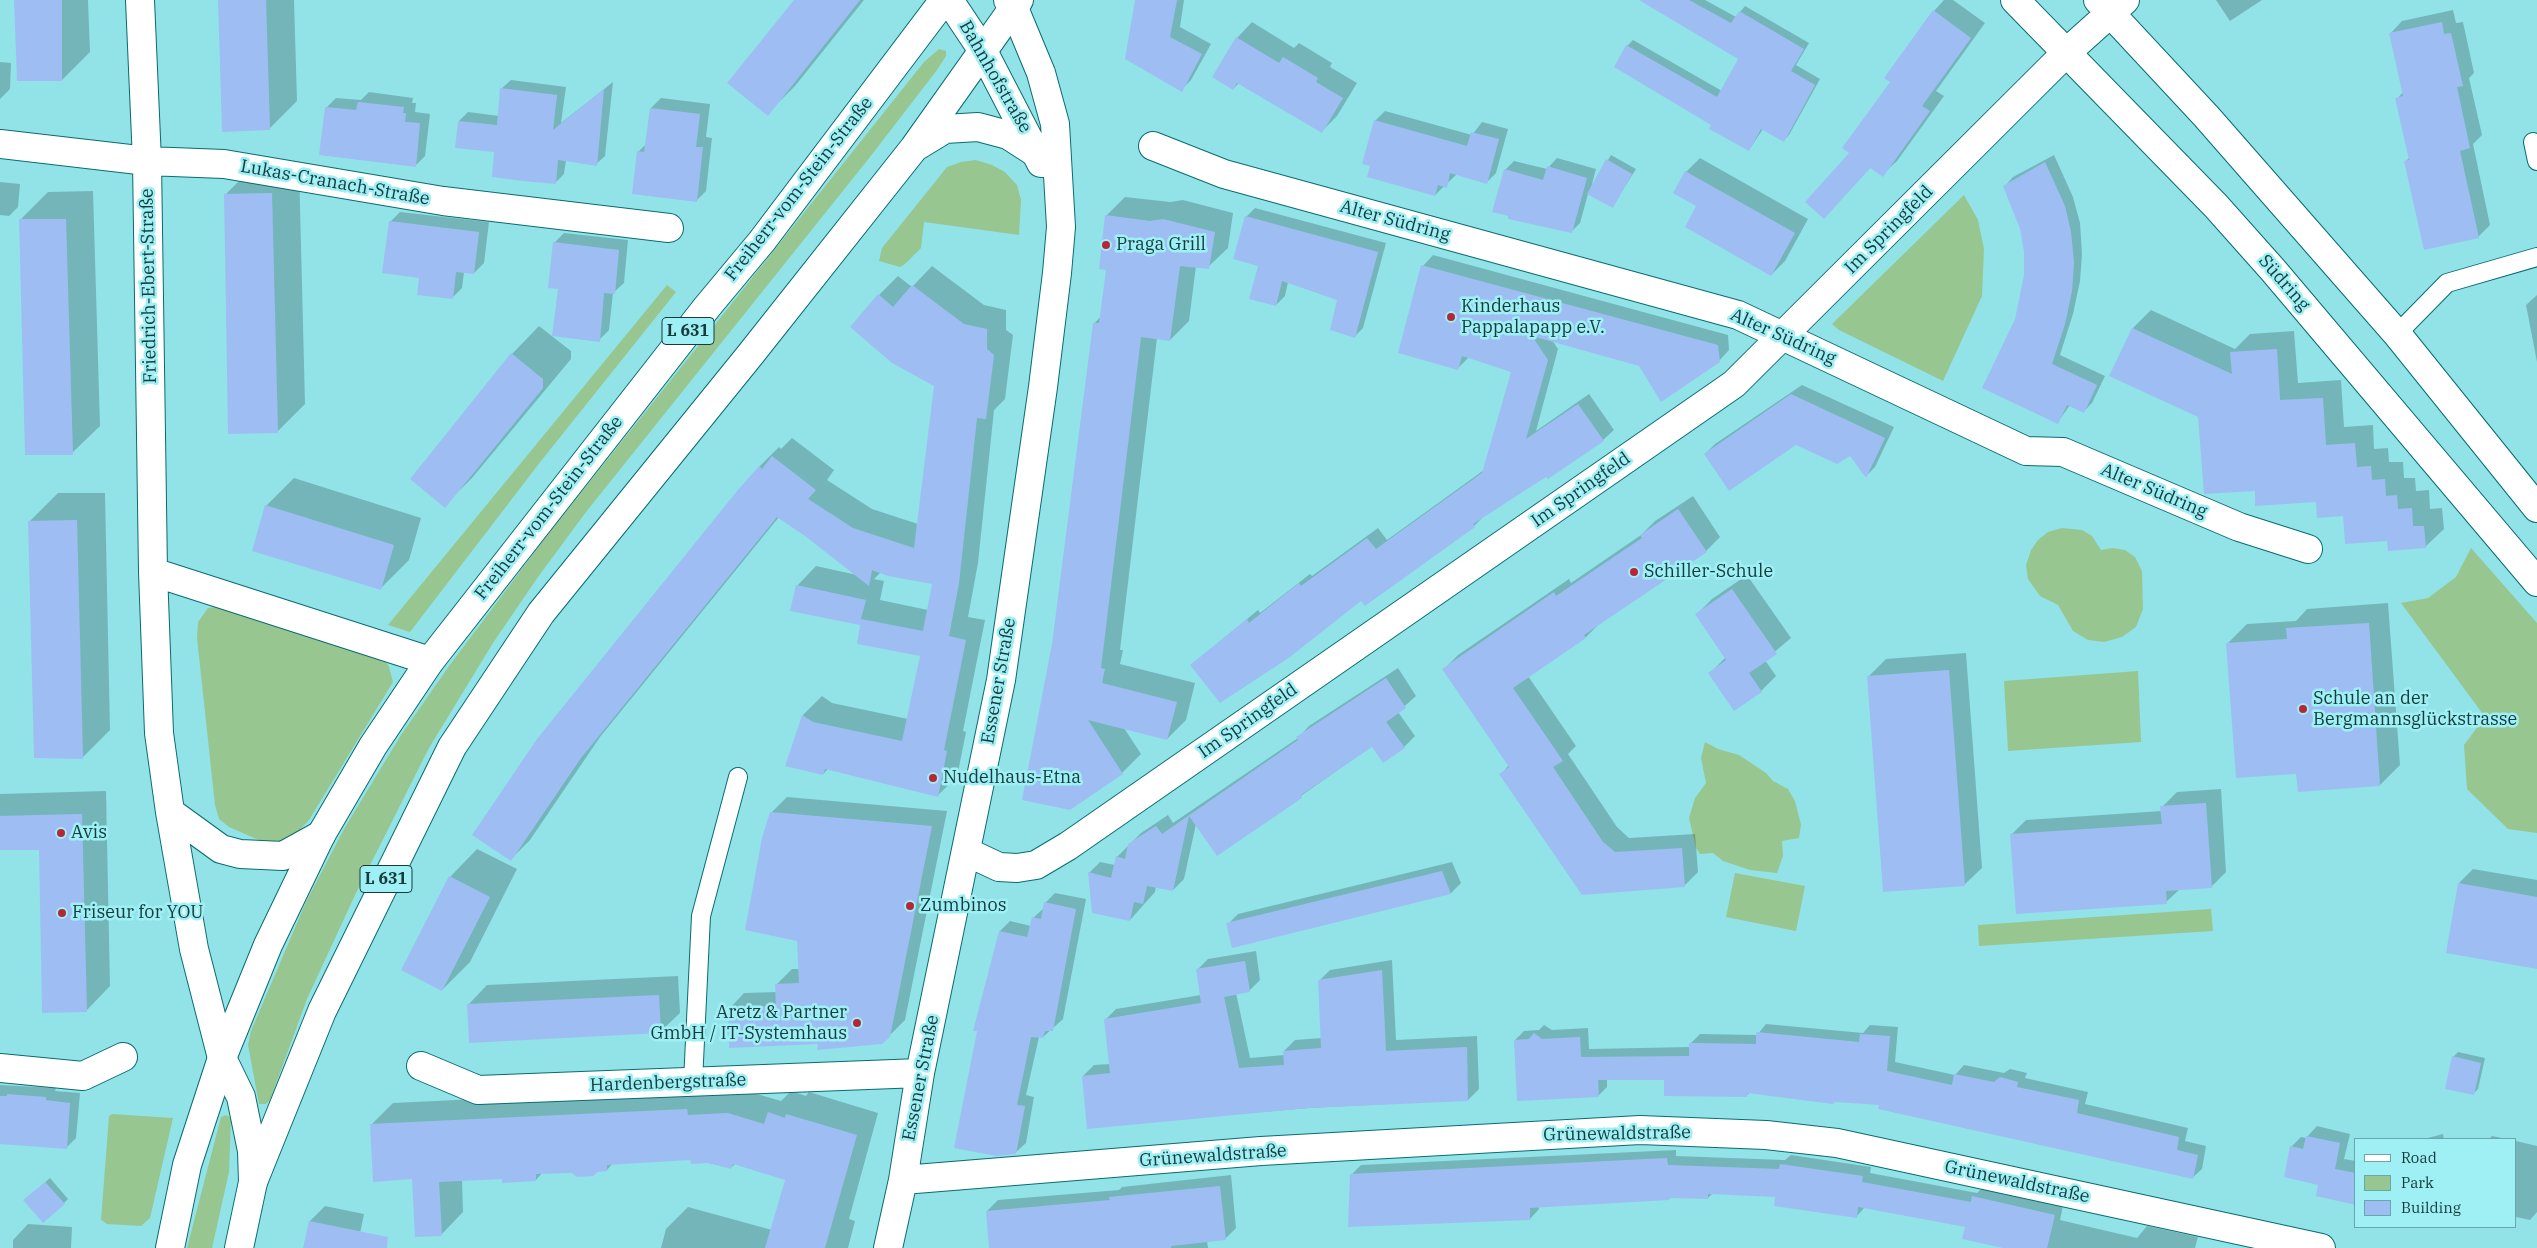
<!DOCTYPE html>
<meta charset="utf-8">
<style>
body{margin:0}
#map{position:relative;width:2537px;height:1248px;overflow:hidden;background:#91e3e8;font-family:"IBM Plex Serif",serif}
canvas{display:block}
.legend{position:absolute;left:2354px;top:1138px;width:162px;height:90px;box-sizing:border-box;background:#9ef0f5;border:1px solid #68a7ab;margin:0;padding:6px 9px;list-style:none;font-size:15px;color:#173a3c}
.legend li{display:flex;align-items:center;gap:10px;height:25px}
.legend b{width:25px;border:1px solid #68a7ab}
</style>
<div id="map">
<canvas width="2537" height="1248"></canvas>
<ul class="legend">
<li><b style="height:6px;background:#fff"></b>Road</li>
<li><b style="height:14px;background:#98c690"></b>Park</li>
<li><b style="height:14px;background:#9ebef3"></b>Building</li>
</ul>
</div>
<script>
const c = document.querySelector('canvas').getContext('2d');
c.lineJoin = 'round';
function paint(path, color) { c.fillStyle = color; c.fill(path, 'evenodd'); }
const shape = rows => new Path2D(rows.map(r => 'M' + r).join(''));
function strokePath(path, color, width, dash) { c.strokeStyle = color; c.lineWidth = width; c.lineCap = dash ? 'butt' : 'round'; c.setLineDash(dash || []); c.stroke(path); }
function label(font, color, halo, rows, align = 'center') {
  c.font = font + ' "IBM Plex Serif",serif'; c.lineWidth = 5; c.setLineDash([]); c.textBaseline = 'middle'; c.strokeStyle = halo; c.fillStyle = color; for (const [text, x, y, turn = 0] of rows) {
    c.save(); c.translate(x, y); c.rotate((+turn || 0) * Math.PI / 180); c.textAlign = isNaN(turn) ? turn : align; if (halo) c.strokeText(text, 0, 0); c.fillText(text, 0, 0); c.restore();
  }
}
const green = shape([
 [939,49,946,51,946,56,937,70,870,157,586,512,538,577,493,643,429,748,356,893,307,999,270,1100,266,1104,259,1104,248,1045,251,1031,306,902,344,829,401,735,449,666,549,533,924,62],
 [976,160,992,165,1005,172,1017,185,1021,200,1019,235,924,222,921,248,905,264,900,267,879,261,882,248,947,167,961,162],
 [1964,195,1978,220,1984,249,1982,296,1943,381,1839,330,1832,324],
 [667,285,676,292,541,461,410,632,388,625],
 [2062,528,2082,530,2092,536,2101,550,2112,548,2125,550,2135,557,2142,571,2143,609,2136,627,2122,637,2104,642,2088,640,2073,631,2058,605,2040,596,2028,579,2026,565,2031,550,2038,540,2048,532],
 [2471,548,2537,623,2537,833,2508,829,2467,789,2464,745,2485,717,2401,603,2428,598,2456,577],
 [221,606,382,655,389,667,393,682,309,820,298,832,283,840,268,844,229,827,219,819,215,805,197,638,198,622,208,608],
 [2138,671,2141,742,2008,751,2004,681],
 [1705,742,1718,749,1739,755,1766,773,1773,781,1788,789,1795,801,1801,825,1799,838,1782,841,1783,856,1777,873,1750,870,1723,861,1713,853,1700,854,1696,848,1689,818,1695,798,1706,783,1701,758],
 [1735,873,1805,886,1796,931,1726,917],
 [2211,909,2213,931,1979,946,1978,925],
 [112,1114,173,1118,150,1218,141,1226,107,1224,101,1220,109,1116],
 [226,1115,231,1118,229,1172,212,1248,187,1248,221,1117]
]);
const shadow = shape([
 [16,0,88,0,90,52,62,80],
 [220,0,294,0,297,101,269,129],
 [796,0,864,0,795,86,767,114],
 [1135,0,1184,0,1180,27,1211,44,1191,80,1181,90],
 [1655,0,1705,0,1736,17,1745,6,1809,43,1796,65,1820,79,1789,135,1784,140,1763,129,1749,150,1713,124,1627,46,1633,40,1722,91,1740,58],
 [1944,0,1953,0,1985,23,1936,91,1944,96,1897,161,1882,175,1871,167,1824,218,1850,153,1934,11],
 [2216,0,2262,0,2230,21],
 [2453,10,2456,23,2463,22,2474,73,2469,78,2482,135,2473,144,2490,225,2478,237,2406,161,2410,157,2397,99,2403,92,2390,34,2402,21],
 [1252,22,1294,48,1299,43,1332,63,1330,67,1357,83,1337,116,1322,131,1239,83,1233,89,1214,77,1237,38],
 [0,62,11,63,10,89,0,99],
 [511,80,566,87,561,123,613,82,605,156,596,164,566,160,564,174,555,183,496,151,459,121,468,112,499,116,502,88],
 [369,92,413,98,412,103,416,103,415,112,430,114,425,156,415,166,326,108,336,98,361,100],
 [661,98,710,104,706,137,712,138,706,191,696,201,638,152,647,143,651,108],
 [1385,111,1472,135,1482,122,1508,129,1496,173,1486,183,1457,174,1435,195,1372,165,1375,121],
 [1611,155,1636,169,1612,207,1588,194,1580,223,1571,232,1505,170,1514,161,1547,169,1557,158,1596,169,1591,188],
 [2054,155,2073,197,2080,223,2082,254,2080,281,2073,314,2060,355,2105,376,2092,403,2083,412,2070,405,2058,422,2016,320,2025,275,2025,252,2021,229,2005,186,2013,177],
 [1700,158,1808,219,1785,261,1771,275,1698,205,1675,192,1686,172],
 [299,166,305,404,277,432,225,195,253,167],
 [0,182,20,184,18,207,9,216,0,215],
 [93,191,100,426,72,453,20,220,48,192],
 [1125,197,1170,202,1183,200,1233,213,1228,248,1208,267,1196,266,1189,321,1170,340,1157,338,1120,650,1123,650,1120,664,1195,683,1186,720,1167,739,1124,728,1141,754,1122,773,1070,809,1054,644,1094,324,1101,316,1108,268,1106,216],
 [1255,208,1386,243,1363,328,1354,337,1339,299,1288,282,1285,296,1276,305,1259,265,1246,217],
 [400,212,489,222,484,263,474,273,464,272,462,288,452,298,421,277,390,222],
 [564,233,628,240,624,283,613,293,609,330,599,340,559,288,554,243],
 [1433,255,1728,335,1729,350,1719,361,1639,365,1552,340,1558,349,1536,431,1589,394,1614,430,1603,440,1485,515,1474,526,1365,604,1361,599,1191,665,1258,610,1260,613,1310,574,1312,576,1378,528,1387,540,1484,470,1512,371,1469,357,1458,368,1423,266],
 [932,266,984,305,1006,310,1006,330,1013,335,1005,399,994,410,978,563,968,617,985,620,963,731,966,732,957,777,937,796,828,769,823,774,787,765,803,715,822,696,832,703,908,719,922,655,862,624,797,586,816,566,857,575,806,535,779,517,600,737,530,840,510,860,759,467,779,447,781,449,792,438,834,470,827,480,872,509,918,524,935,385,879,295,898,276,912,287],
 [881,572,933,583,928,610,880,600,884,581,874,579],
 [2537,295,2537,362,2526,305],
 [2151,310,2235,349,2250,334,2294,331,2298,383,2341,380,2344,427,2373,425,2374,449,2388,448,2389,462,2403,462,2404,478,2415,478,2416,491,2429,490,2430,509,2442,508,2444,529,2425,547,2389,540,2317,501,2256,490,2133,328],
 [539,326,571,351,571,359,472,478,444,506,412,479,512,354],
 [1802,385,1894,427,1875,467,1866,476,1850,454,1796,443,1705,454,1715,444],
 [294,478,421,518,409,560,381,588,266,506],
 [58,493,105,493,110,730,82,758,30,521],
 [1693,496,1720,537,1706,551,1600,623,1586,637,1528,676,1576,746,1568,754,1617,827,1629,838,1695,834,1698,872,1684,886,1582,893,1501,774,1509,765,1444,669,1458,655,1569,579,1571,583,1641,535,1655,521],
 [1747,575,1791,638,1765,660,1776,676,1761,691,1710,673,1726,657,1697,614,1712,599],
 [2388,603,2400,765,2380,785,2297,773,2227,644,2247,624,2296,621,2307,609],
 [1966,653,1982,868,1964,885,1869,676,1886,659],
 [1398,668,1416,696,1398,712,1415,736,1404,747,1372,746,1217,855,1196,824,1184,879,1173,890,1156,886,1155,892,1130,920,1089,873,1100,862,1115,865,1117,857,1141,833,1168,815,1173,823,1298,738,1309,726],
 [2221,789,2226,872,2211,887,2180,889,2166,902,2011,835,2026,820,2162,811,2162,807,2177,792],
 [106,791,110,986,86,1011,40,848,0,849,0,794],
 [787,797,947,811,905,1020,889,1036,819,1043,729,1009,744,993,777,992,777,984,792,969,800,969,798,940,771,813],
 [477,849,517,869,470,962,442,990,450,877],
 [1452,862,1461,883,1451,893,1228,924,1238,914],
 [2473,869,2537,880,2537,968,2459,883],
 [1055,893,1086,899,1063,1019,1043,1037,1039,1037,1026,1095,1034,1097,1026,1143,1015,1153,1000,931,1010,921,1031,926,1033,918,1044,908,1045,903],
 [1256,951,1260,980,1249,991,1236,993,1250,1058,1284,1055,1284,1051,1295,1040,1322,1038,1319,981,1330,970,1392,960,1396,1040,1477,1036,1479,1089,1468,1100,1309,1108,1088,1127,1083,1076,1094,1065,1110,1064,1105,1020,1116,1009,1201,995,1197,970,1208,959],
 [678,976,680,1013,660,1032,468,1005,487,985],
 [1766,1024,1863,1033,1870,1025,1898,1027,1895,1062,1955,1075,1964,1065,2004,1073,2010,1069,2027,1073,2025,1078,2088,1092,2085,1104,2188,1128,2185,1141,2206,1146,2202,1169,2192,1178,1881,1104,1750,1092,1747,1095,1665,1079,1607,1078,1607,1087,1598,1096,1515,1040,1524,1031,1539,1030,1544,1025,1552,1030,1588,1028,1589,1049,1690,1047,1690,1044,1700,1034,1757,1035],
 [2458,1052,2485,1058,2478,1089,2474,1093,2453,1057],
 [0,1085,56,1088,55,1091,80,1093,76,1138,66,1148,0,1142],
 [709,1088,750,1092,781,1101,791,1091,806,1096,809,1092,878,1113,849,1219,855,1221,848,1248,661,1248,666,1229,688,1207,772,1230,787,1179,735,1164,731,1168,691,1159,613,1163,607,1170,543,1172,536,1180,503,1178,462,1180,463,1212,441,1235,414,1178,371,1125,393,1103],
 [2317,1126,2350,1134,2344,1159,2356,1161,2356,1204,2291,1147,2301,1137,2306,1138],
 [2443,1134,2444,1139,2424,1139],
 [2492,1136,2507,1139,2489,1139],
 [2516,1141,2537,1146,2537,1212,2530,1220,2516,1217],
 [1676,1150,1676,1156,1785,1160,1791,1155,1871,1167,1870,1173,1977,1193,1983,1187,2063,1206,2060,1220,2137,1238,2147,1226,2198,1237,2195,1248,2007,1248,1967,1226,1865,1207,1856,1217,1777,1195,1713,1193,1708,1198,1671,1197,1669,1199,1539,1206,1539,1209,1530,1219,1352,1174,1361,1165],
 [1231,1175,1236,1228,1225,1239,1207,1241,1208,1248,990,1248,987,1211,998,1200,1119,1190,1122,1187],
 [50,1178,68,1199,64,1203,30,1196],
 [325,1206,364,1214,357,1248,305,1248,310,1221],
 [28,1224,72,1227,71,1248,13,1248,13,1240]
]);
const building = shape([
 [14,0,62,0,62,81,17,81],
 [218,0,266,0,270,130,222,132],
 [794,0,860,0,768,116,727,83],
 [1135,0,1177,0,1170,37,1202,54,1182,92,1125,59],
 [1639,0,1689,0,1731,23,1739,11,1804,49,1791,71,1815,85,1784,142,1761,129,1749,151,1709,129,1711,125,1614,67,1626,45,1717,97,1738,59],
 [1933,10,1971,38,1922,106,1930,111,1883,177,1870,168,1824,219,1805,202,1849,153,1842,148,1890,82,1884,78],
 [2442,22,2444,34,2451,33,2463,86,2457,87,2470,148,2460,151,2479,238,2424,250,2404,161,2409,160,2395,98,2403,96,2389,33],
 [1236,37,1279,63,1283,57,1318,78,1316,82,1343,98,1322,133,1237,83,1233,90,1212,77],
 [500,88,557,95,553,130,604,89,597,166,558,160,556,184,523,181,492,177,494,152,455,148,458,121,497,125],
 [358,102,404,107,403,113,406,113,405,122,420,123,416,167,319,155,325,107,356,110],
 [650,108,700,114,696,147,703,147,697,202,632,194,637,151,644,152],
 [1374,120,1467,146,1471,132,1499,139,1487,184,1450,173,1447,188,1438,185,1435,196,1367,177,1370,166,1362,164],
 [1606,159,1632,174,1613,208,1587,194],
 [2045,162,2065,206,2071,232,2074,263,2072,291,2065,324,2052,364,2097,385,2084,413,2067,405,2058,424,1982,388,2015,319,2024,275,2024,252,2020,229,2003,186],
 [1547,166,1587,178,1572,233,1508,219,1508,216,1492,212,1504,169,1543,180],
 [1685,171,1795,233,1771,276,1685,227,1696,206,1673,193],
 [272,193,278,433,228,434,224,194],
 [1105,215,1150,221,1163,219,1215,232,1209,269,1180,266,1170,341,1141,337,1101,668,1105,669,1102,683,1177,702,1167,740,1088,720,1123,774,1070,810,1022,800,1052,644,1093,323,1099,323,1106,270,1099,269],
 [1245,216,1378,252,1355,338,1330,330,1337,300,1282,281,1276,306,1249,299,1258,266,1233,259],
 [19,219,66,219,73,455,25,455],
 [389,221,479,232,474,274,456,272,453,299,417,295,419,278,382,273],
 [553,242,619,250,615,294,604,293,600,342,552,336,558,289,548,288],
 [1421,265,1718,345,1720,362,1661,402,1639,366,1532,336,1548,360,1526,439,1578,404,1604,441,1548,479,1546,477,1473,524,1475,527,1365,606,1361,601,1290,657,1220,703,1190,665,1247,619,1249,623,1299,583,1301,586,1367,538,1376,549,1482,473,1511,372,1462,356,1458,370,1398,353],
 [912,285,964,324,987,329,987,349,994,355,986,419,977,418,959,583,949,636,966,640,944,750,947,751,938,797,825,769,823,775,785,766,802,715,813,722,902,741,920,656,857,644,860,625,790,611,796,585,866,600,861,619,923,631,932,584,888,576,872,570,869,586,805,536,777,517,581,758,511,861,472,835,537,739,737,491,759,466,762,469,772,456,816,490,808,499,853,528,914,548,934,386,892,363,850,327,878,294,893,307],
 [2132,328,2232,374,2230,352,2277,349,2280,400,2323,398,2326,445,2355,443,2357,467,2371,466,2372,480,2385,479,2386,496,2397,495,2398,509,2412,508,2413,526,2424,526,2426,548,2388,551,2387,541,2345,544,2343,516,2317,518,2316,502,2255,506,2255,491,2204,494,2198,417,2109,376],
 [511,353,543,379,543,388,445,508,410,479],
 [1791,394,1885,438,1866,478,1850,456,1837,464,1796,445,1729,491,1704,454],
 [265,505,394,545,381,590,252,551],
 [1678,509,1707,552,1584,635,1586,638,1513,688,1563,761,1553,767,1603,842,1615,852,1682,848,1685,887,1582,895,1499,774,1509,767,1442,669,1554,592,1556,596,1642,538,1640,535],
 [77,520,83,759,34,758,28,521],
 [1732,589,1777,654,1749,673,1762,692,1734,711,1708,673,1726,660,1695,614],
 [2369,623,2380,786,2298,792,2296,774,2236,778,2226,643,2287,639,2286,628],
 [1949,670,1965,886,1883,892,1867,676],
 [1386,678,1406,708,1386,722,1405,748,1383,763,1372,747,1301,795,1302,798,1217,856,1189,816,1173,891,1147,886,1143,904,1134,902,1130,921,1092,913,1088,872,1111,878,1116,856,1125,859,1128,844,1156,826,1162,834,1298,740,1296,737],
 [2206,803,2212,888,2166,891,2167,904,2016,914,2010,834,2162,824,2160,806],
 [770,812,932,826,890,1037,882,1044,817,1050,818,1044,729,1048,728,1008,776,1006,775,984,799,983,797,941,745,930,762,838],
 [82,814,87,1012,42,1013,39,850,0,850,0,816],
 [1442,871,1451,894,1232,948,1226,923],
 [449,876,490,897,442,991,401,970],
 [2458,883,2537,897,2537,969,2446,953],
 [1044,902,1076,909,1053,1031,1045,1031,1043,1038,1031,1037,1017,1105,1025,1106,1016,1154,997,1156,954,1148,977,1031,973,1031,999,931,1027,937,1032,917,1041,919],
 [1245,961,1250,992,1224,997,1239,1068,1284,1065,1283,1051,1321,1048,1318,980,1382,970,1386,1051,1467,1047,1468,1101,1309,1108,1087,1129,1082,1076,1110,1073,1104,1019,1201,1003,1196,969],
 [659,995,661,1033,469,1043,467,1004],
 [1756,1032,1859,1042,1860,1034,1890,1036,1887,1071,1952,1085,1954,1074,1994,1082,2000,1077,2018,1082,2017,1087,2079,1100,2077,1113,2179,1137,2177,1150,2198,1155,2193,1179,1878,1109,1879,1105,1835,1102,1833,1104,1747,1093,1747,1097,1664,1096,1664,1080,1598,1080,1599,1097,1517,1101,1514,1040,1529,1039,1534,1033,1542,1039,1580,1037,1581,1057,1689,1056,1689,1043,1756,1044],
 [2452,1056,2481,1063,2474,1095,2445,1089],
 [7,1094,46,1097,46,1100,70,1103,67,1149,0,1144,0,1096,7,1096],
 [687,1109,688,1115,728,1113,764,1124,768,1112,785,1118,786,1114,857,1135,825,1248,765,1248,785,1180,733,1164,731,1169,709,1163,691,1164,690,1160,607,1165,607,1171,598,1172,593,1176,577,1177,572,1173,536,1174,536,1181,502,1183,502,1179,439,1182,442,1236,415,1237,412,1179,373,1182,370,1124],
 [2306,1136,2340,1143,2335,1169,2356,1173,2356,1205,2316,1196,2318,1185,2284,1177,2290,1146,2303,1149],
 [1667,1158,1668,1165,1779,1169,1780,1164,1863,1176,1862,1182,1971,1202,1972,1196,2055,1215,2047,1248,2003,1248,1962,1239,1965,1227,1858,1207,1857,1218,1774,1206,1775,1197,1708,1194,1708,1199,1669,1198,1669,1200,1530,1208,1530,1220,1348,1227,1350,1174],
 [45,1182,65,1204,43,1223,23,1200],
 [1220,1186,1226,1240,1171,1246,1171,1248,989,1248,986,1211,1110,1200,1109,1197],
 [309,1221,388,1237,387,1248,303,1248]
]);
const service = shape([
 [2533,142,2537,161],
 [2397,334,2447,283,2537,257],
 [693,1082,701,916,738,777]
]);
const minor = shape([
 [140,0,147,161,153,572,159,733,170,812,194,949,222,1058,241,1097,252,1151,253,1182],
 [949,0,983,51,1041,163],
 [0,144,147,161,224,164,443,201,669,228],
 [1153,146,1224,174,1738,315,2026,451,2063,452,2239,527,2308,549],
 [153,572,430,661],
 [170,812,221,849,240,854,283,856,321,835],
 [967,852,999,867,1017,868,1036,865,1068,846,1734,384,2067,52,2125,0],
 [421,1066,478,1090,920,1073],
 [0,1068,83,1076,123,1057],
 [903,1180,1261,1151,1640,1130,1766,1135,1837,1143,2321,1248],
 [888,1248,903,1180,920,1073,1001,680,1043,387,1057,273,1061,227,1055,124,1041,73,1014,8,1008,0]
]);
const secondary = shape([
 [2015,0,2216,206,2273,270,2537,582],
 [2098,0,2206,116,2397,334,2537,508]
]);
const primary = shape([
 [917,146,945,129,978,127,1008,135,1039,155],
 [170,1248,187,1165,222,1058,268,945,321,835,373,746,430,661,707,307,762,241,944,0],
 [239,1248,253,1182,322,1011,452,747,541,613,750,355,914,148,1019,0]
]);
const markers = [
 [1106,245,5,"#b72637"],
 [1451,317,5,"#b72637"],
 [1634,572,5,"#b72637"],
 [2303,709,5,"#b72637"],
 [933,778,5,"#b72637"],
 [61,833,5,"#b72637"],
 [910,906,5,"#b72637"],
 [62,913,5,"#b72637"],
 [857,1023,5,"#b72637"]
];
const shields = [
 [688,331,52],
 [386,879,52]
];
const shieldNames = [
 ["L 631",688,331],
 ["L 631",386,879]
];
const streetNames = [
 ["Bahnhofstraße",995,77,60],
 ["Lukas-Cranach-Straße",335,183,10],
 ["Freiherr-vom-Stein-Straße",799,189,-52],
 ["Alter Südring",1395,221,15],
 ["Im Springfeld",1889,230,-45],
 ["Südring",2284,283,49],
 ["Friedrich-Ebert-Straße",149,286,-91],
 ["Alter Südring",1783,337,24],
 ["Im Springfeld",1581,490,-35],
 ["Alter Südring",2154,491,23],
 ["Freiherr-vom-Stein-Straße",549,508,-52],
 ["Essener Straße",999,681,-80],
 ["Im Springfeld",1248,721,-35],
 ["Essener Straße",921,1078,-79],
 ["Hardenbergstraße",668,1083,-2],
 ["Grünewaldstraße",1617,1134,-1],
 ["Grünewaldstraße",1213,1156,-4],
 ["Grünewaldstraße",2017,1182,12]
];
const poiNames = [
 ["Praga Grill",1116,245],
 ["Kinderhaus",1461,307],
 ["Pappalapapp e.V.",1461,328],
 ["Schiller-Schule",1644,572],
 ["Schule an der",2313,699],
 ["Bergmannsglückstrasse",2313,720],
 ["Nudelhaus-Etna",943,778],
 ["Avis",71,833],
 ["Zumbinos",920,906],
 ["Friseur for YOU",72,913],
 ["Aretz & Partner",847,1013,"right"],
 ["GmbH / IT-Systemhaus",847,1034,"right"]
];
paint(green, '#98c690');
paint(shadow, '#0003');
paint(building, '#9ebef3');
strokePath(service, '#086c71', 20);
strokePath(minor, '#086c71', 30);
strokePath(secondary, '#086c71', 30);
strokePath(primary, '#086c71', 30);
strokePath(service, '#fff', 18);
strokePath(minor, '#fff', 28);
strokePath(secondary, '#fff', 28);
strokePath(primary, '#fff', 28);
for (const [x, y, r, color] of markers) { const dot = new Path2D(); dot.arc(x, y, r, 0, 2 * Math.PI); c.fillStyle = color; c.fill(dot); strokePath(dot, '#9ef0f5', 2); }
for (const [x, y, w] of shields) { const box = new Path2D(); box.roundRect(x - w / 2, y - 13.5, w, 27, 4); c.fillStyle = '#9ef0f5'; c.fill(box); strokePath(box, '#173a3c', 1); }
label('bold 16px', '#173a3c', null, shieldNames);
label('18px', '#173a3c', '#9ef0f5', streetNames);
label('18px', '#173a3c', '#9ef0f5', poiNames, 'left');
</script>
